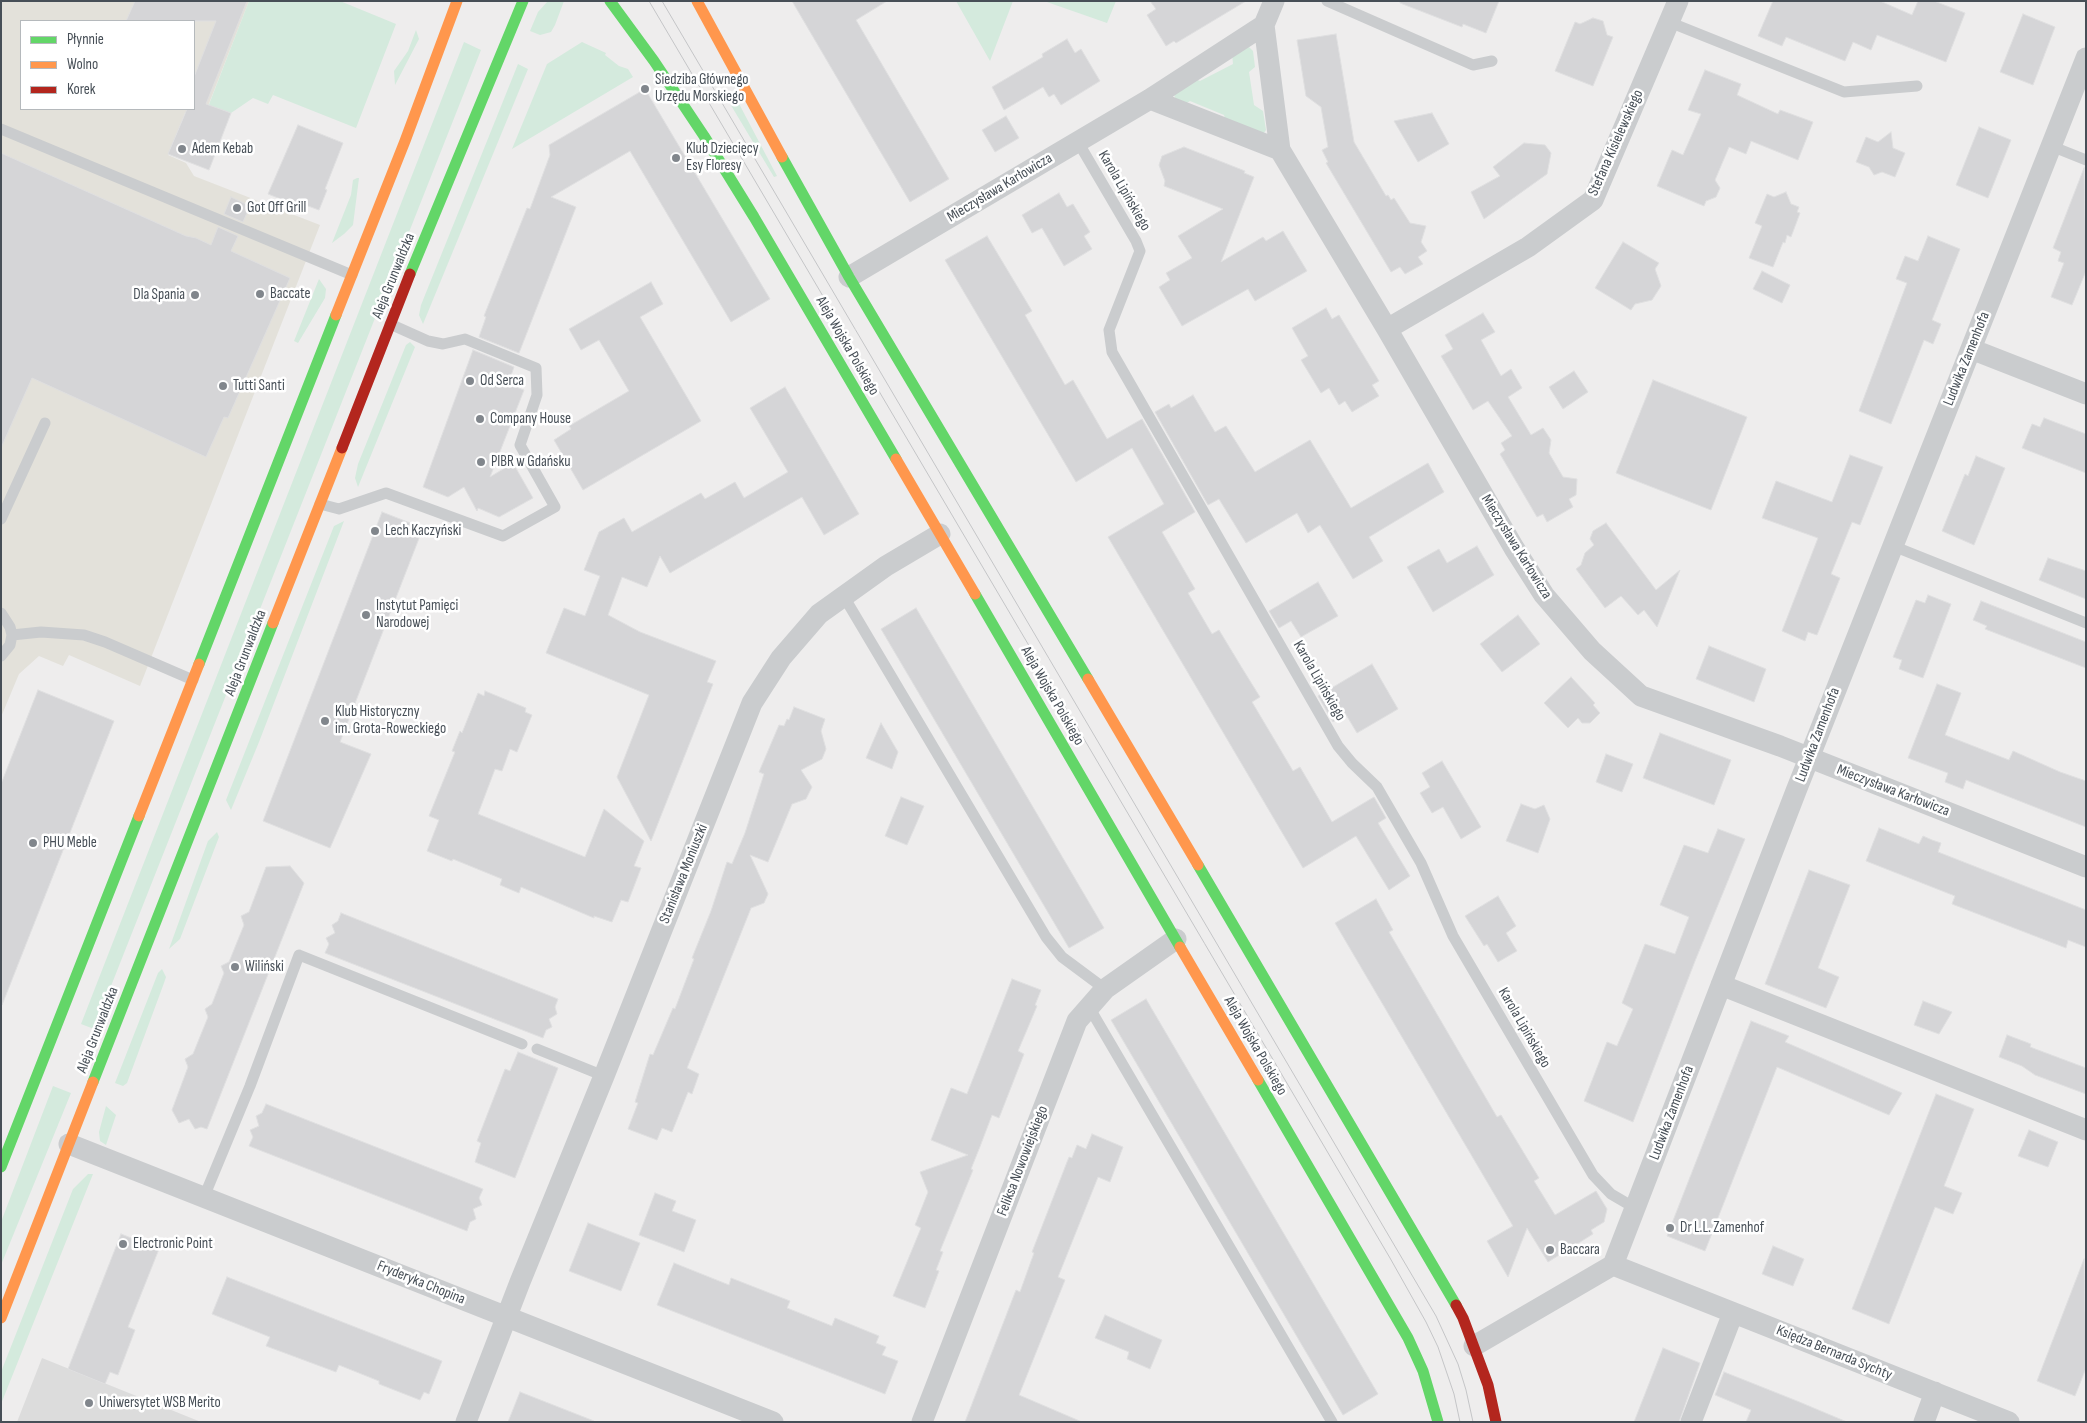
<!DOCTYPE html>
<meta charset="utf-8">
<style>
body{margin:0}
#map{position:relative;width:2087px;height:1423px;overflow:hidden;background:#eeeded;font-family:"Sofia Sans Condensed",sans-serif}
canvas{display:block}
.frame{position:absolute;inset:0;border:2px solid #474f57;pointer-events:none}
.legend{position:absolute;left:20px;top:20px;width:175px;height:90px;box-sizing:border-box;background:#fff;border:1px solid #b5b9bc;margin:0;padding:6px 9px;list-style:none;font-size:15px;color:#474f57}
.legend li{display:flex;align-items:center;gap:10px;height:25px}
.legend b{width:25px;border:1px solid #b5b9bc}
</style>
<div id="map">
<canvas width="2087" height="1423"></canvas>
<div class="frame"></div>
<ul class="legend">
<li><b style="height:6px;background:#63d668"></b>Płynnie</li>
<li><b style="height:6px;background:#ff974d"></b>Wolno</li>
<li><b style="height:6px;background:#b3261e"></b>Korek</li>
</ul>
</div>
<script>
const c = document.querySelector('canvas').getContext('2d');
c.lineJoin = 'round';
function paint(path, color) { c.fillStyle = color; c.fill(path, 'evenodd'); }
const shape = rows => new Path2D(rows.map(r => 'M' + r).join(''));
function strokePath(path, color, width, dash) { c.strokeStyle = color; c.lineWidth = width; c.lineCap = dash ? 'butt' : 'round'; c.setLineDash(dash || []); c.stroke(path); }
function label(font, color, halo, rows, align = 'center') {
  c.font = font + ' "Sofia Sans Condensed",sans-serif'; c.lineWidth = 5; c.setLineDash([]); c.textBaseline = 'middle'; c.strokeStyle = halo; c.fillStyle = color; for (const [text, x, y, turn = 0] of rows) {
    c.save(); c.translate(x, y); c.rotate((+turn || 0) * Math.PI / 180); c.textAlign = isNaN(turn) ? turn : align; if (halo) c.strokeText(text, 0, 0); c.fillText(text, 0, 0); c.restore();
  }
}
const commercial = shape([
 [1,1,249,1,203,119,185,113,168,155,186,163,194,176,320,225,140,686,69,655,63,666,39,656,19,674,1,717],
 [21,21,194,21,194,109,21,109]
]);
const education = shape([
 [42,1358,201,1422,17,1422]
]);
const green = shape([
 [249,1,340,1,396,24,356,128,273,95,268,104,253,98,231,113,208,107],
 [564,1,555,25,551,32,540,35,530,31,538,12,547,2],
 [956,1,1013,1,990,61],
 [1044,1,1116,1,1107,23],
 [416,30,419,39,395,85,394,71,408,51],
 [464,42,481,50,94,1029,81,1024],
 [582,42,606,53,605,55,619,66,628,69,633,77,512,149,547,64],
 [1249,47,1253,51,1255,67,1249,72,1254,105,1263,111,1266,130,1263,134,1226,123,1224,115,1190,101,1182,106,1175,99,1174,92,1193,78,1200,81,1233,64,1232,53],
 [518,64,528,69,423,324,419,315,421,305],
 [736,98,777,176,774,177,729,102],
 [357,178,359,178,353,225,344,234,332,243,351,195,353,180],
 [319,279,326,289,325,298,298,343,294,341],
 [410,342,415,347,358,487,355,478,358,464,406,345],
 [344,521,259,742,231,810,226,800,334,526],
 [217,832,219,837,180,939,169,949,208,841],
 [162,969,166,977,164,983,127,1083,123,1086,115,1083,158,973],
 [53,1086,71,1093,1,1265,1,1222],
 [106,1106,116,1115,106,1145,100,1141,99,1132],
 [88,1174,93,1174,1,1404,1,1372,73,1189]
]);
const building = shape([
 [135,1,247,1,206,104,231,113,209,170,168,154,187,109,194,109,194,77,216,21,126,21,135,1],
 [792,1,887,1,856,20,949,179,910,202,792,1],
 [1150,1,1246,1,1176,43,1174,41,1166,46,1147,15,1156,9,1150,1],
 [1400,1,1499,1,1486,33,1463,24,1462,27,1400,3,1400,1],
 [1773,1,1880,1,1912,15,1918,1,1934,1,1965,13,1946,62,1877,35,1871,50,1853,42,1845,61,1786,37,1782,46,1758,36,1773,1],
 [2023,14,2055,27,2033,85,2000,72,2023,14],
 [1593,18,1603,21,1607,35,1613,37,1593,86,1555,71,1575,22,1580,24,1593,18],
 [1336,34,1354,142,1386,196,1388,195,1391,200,1394,198,1410,223,1426,226,1421,242,1427,251,1418,257,1423,264,1405,274,1400,267,1391,272,1326,163,1328,162,1322,150,1328,147,1321,107,1306,96,1297,40,1336,34],
 [1067,39,1075,53,1081,49,1100,81,1061,105,1054,94,1049,97,1043,87,1004,110,992,87,1043,57,1042,54,1067,39],
 [1705,70,1741,84,1737,95,1778,114,1780,110,1813,122,1798,160,1751,141,1746,154,1729,147,1715,180,1720,188,1716,197,1706,201,1704,206,1657,186,1672,150,1683,155,1701,114,1688,110,1705,70],
 [645,89,770,299,731,322,630,151,551,197,576,207,519,353,479,337,486,317,484,316,527,208,530,209,550,155,549,145,645,89],
 [1432,113,1449,144,1418,162,1394,121,1432,113],
 [1006,116,1019,138,995,152,982,130,1006,116],
 [298,125,343,143,325,189,327,190,319,210,297,202,296,205,268,194,298,125],
 [1979,127,2011,140,1988,198,1956,185,1979,127],
 [1891,132,1893,148,1905,153,1895,177,1882,172,1874,175,1869,167,1856,162,1866,137,1878,142,1891,132],
 [1524,143,1545,145,1551,153,1547,174,1484,219,1471,192,1500,176,1493,167,1524,143],
 [1184,147,1245,171,1244,173,1254,177,1221,262,1263,237,1266,241,1283,231,1307,271,1255,301,1248,289,1182,326,1159,287,1170,280,1166,273,1192,258,1178,236,1223,209,1164,186,1165,181,1159,165,1162,156,1184,147],
 [1,153,186,236,196,238,211,245,218,227,238,236,231,251,290,278,228,418,224,417,206,457,32,378,1,448,1,153],
 [2084,168,2086,271,2072,305,2051,297,2064,263,2058,261,2061,252,2053,248,2084,168],
 [1786,192,1791,204,1799,207,1797,212,1800,213,1791,237,1787,235,1785,243,1783,242,1773,267,1749,258,1762,226,1755,223,1767,194,1774,197,1786,192],
 [1059,193,1067,207,1073,204,1090,232,1084,236,1092,249,1064,266,1042,228,1032,233,1022,215,1059,193],
 [231,197,250,206,243,222,224,214,231,197],
 [987,236,1032,311,1025,315,1065,385,1073,380,1107,439,1142,419,1195,512,1162,532,1195,589,1188,593,1212,634,1219,630,1242,668,1260,697,1252,702,1293,771,1300,767,1332,822,1374,797,1386,818,1378,823,1410,876,1389,890,1356,836,1303,868,1108,537,1164,504,1132,448,1076,482,945,260,987,236],
 [1928,236,1960,249,1932,320,1941,324,1933,344,1924,340,1891,424,1859,411,1907,283,1896,279,1905,256,1918,261,1928,236],
 [1623,242,1659,263,1655,269,1661,286,1652,300,1635,304,1631,310,1595,288,1623,242],
 [1762,271,1790,285,1782,303,1753,289,1762,271],
 [651,282,663,304,640,317,701,421,583,490,554,440,571,429,569,426,629,391,599,340,581,350,569,329,651,282],
 [1326,308,1332,319,1339,315,1379,381,1372,385,1379,396,1352,412,1345,401,1339,405,1329,388,1321,393,1301,360,1308,356,1292,328,1326,308],
 [1483,313,1495,332,1481,340,1501,376,1511,369,1522,388,1508,397,1531,435,1543,428,1551,440,1549,453,1563,477,1577,479,1576,495,1569,499,1573,507,1547,522,1543,514,1537,517,1500,454,1505,450,1501,443,1512,436,1488,401,1473,410,1441,356,1453,349,1445,335,1483,313],
 [473,350,514,367,508,384,524,390,490,477,513,463,533,498,499,517,478,508,477,511,464,487,448,497,423,487,473,350],
 [1574,371,1588,392,1563,409,1549,387,1574,371],
 [1653,380,1747,417,1711,510,1616,473,1653,380],
 [785,387,859,514,824,535,802,497,670,573,660,556,647,587,622,577,608,615,640,632,716,661,707,682,713,684,651,841,617,777,649,695,546,653,564,608,585,616,600,576,584,570,599,532,624,518,632,532,701,493,705,499,735,482,744,498,788,472,750,408,785,387],
 [1193,395,1215,432,1226,426,1255,472,1310,440,1351,508,1428,463,1444,492,1369,537,1383,561,1353,579,1320,525,1308,533,1297,513,1246,543,1219,499,1208,505,1155,412,1169,404,1171,408,1193,395],
 [2044,418,2086,434,2086,473,2022,448,2032,424,2040,427,2044,418],
 [1850,455,1883,467,1860,525,1852,522,1831,574,1840,578,1817,635,1808,632,1805,641,1782,631,1818,538,1762,518,1776,481,1832,502,1850,455],
 [1976,456,2005,468,1974,545,1942,531,1965,474,1968,476,1976,456],
 [382,512,423,528,340,742,371,754,330,848,263,821,382,512],
 [1606,523,1656,590,1680,570,1657,627,1644,610,1638,615,1621,596,1605,608,1576,569,1581,565,1585,553,1594,545,1590,539,1593,531,1606,523],
 [1477,546,1494,575,1433,612,1407,567,1439,549,1447,563,1477,546],
 [2048,558,2086,571,2086,599,2039,580,2048,558],
 [1318,582,1338,616,1301,637,1291,621,1279,628,1269,611,1318,582],
 [1928,595,1951,604,1923,678,1899,669,1902,660,1893,657,1916,600,1925,603,1928,595],
 [1981,601,2086,642,2086,668,1985,629,1987,626,1973,620,1981,601],
 [916,608,1104,928,1069,948,881,629,916,608],
 [1518,615,1540,644,1502,672,1480,644,1518,615],
 [1709,646,1766,669,1754,702,1696,679,1709,646],
 [1372,664,1398,709,1357,733,1345,713,1333,722,1318,696,1372,664],
 [1571,677,1595,703,1593,705,1600,713,1590,723,1582,723,1578,718,1568,728,1544,703,1571,677],
 [1937,684,1961,693,1945,735,2009,760,2013,751,2060,772,2086,781,2086,827,1966,780,1963,789,1945,782,1948,773,1908,758,1937,684],
 [38,690,114,721,2,1005,1,784,38,690],
 [485,691,526,708,525,712,532,715,517,752,510,749,502,771,495,769,478,814,585,857,604,809,644,841,634,866,641,868,628,902,621,900,612,922,594,916,594,918,521,887,519,893,500,885,502,879,453,859,452,861,427,851,439,820,429,816,455,752,452,751,460,731,462,733,478,693,484,696,485,691],
 [794,707,825,719,821,731,826,749,822,759,801,770,812,787,806,799,792,804,768,862,750,855,768,894,764,903,751,908,687,1068,699,1074,692,1094,688,1092,672,1132,662,1128,657,1140,628,1129,638,1103,635,1102,650,1054,653,1055,673,1008,675,1009,694,959,692,958,711,911,727,862,732,864,745,833,764,774,759,772,779,725,784,726,787,719,789,720,794,707],
 [881,723,898,752,892,769,866,758,881,723],
 [1660,733,1731,760,1714,805,1643,778,1660,733],
 [1606,754,1633,764,1622,792,1596,782,1606,754],
 [1442,761,1481,827,1461,839,1443,807,1432,813,1420,793,1430,787,1422,773,1442,761],
 [901,797,924,806,907,845,885,836,901,797],
 [1521,804,1535,809,1544,805,1550,819,1538,853,1506,841,1521,804],
 [1879,828,1919,844,1923,836,1932,840,1941,843,1938,852,2086,910,2086,947,2068,940,2066,948,1996,921,1952,904,1955,896,1866,861,1879,828],
 [1718,829,1745,839,1695,961,1633,1122,1584,1101,1607,1042,1617,1046,1633,1009,1622,1003,1645,944,1675,954,1689,917,1660,905,1684,845,1708,853,1718,829],
 [290,866,304,883,207,1129,201,1127,195,1129,189,1119,179,1123,172,1110,188,1067,185,1059,193,1054,208,1017,205,1009,212,1004,224,973,221,966,229,962,244,925,241,916,249,912,266,867,290,866],
 [1809,870,1850,885,1818,968,1839,977,1826,1008,1765,984,1809,870],
 [1498,896,1516,926,1506,933,1517,951,1498,962,1487,944,1484,946,1465,916,1498,896],
 [1376,899,1393,930,1389,932,1497,1117,1501,1115,1539,1178,1534,1181,1555,1215,1596,1191,1607,1209,1604,1222,1591,1230,1593,1234,1548,1262,1527,1228,1508,1277,1487,1241,1513,1226,1335,923,1376,899],
 [341,913,558,999,555,1007,557,1014,549,1019,552,1027,546,1030,543,1038,325,953,329,944,326,938,335,933,332,925,338,921,341,913],
 [1012,979,1041,990,1035,1005,1037,1006,1018,1051,1024,1054,999,1118,992,1115,981,1144,971,1169,973,1170,940,1251,943,1252,936,1270,939,1271,925,1308,893,1296,921,1228,915,1225,928,1192,920,1172,968,1155,931,1140,951,1088,967,1094,1012,979],
 [1146,999,1378,1394,1343,1415,1111,1020,1146,999],
 [1923,1001,1952,1012,1939,1034,1914,1025,1923,1001],
 [1751,1021,1789,1036,1785,1042,1902,1093,1889,1115,1777,1067,1705,1251,1667,1236,1751,1021],
 [2007,1035,2031,1044,2030,1047,2086,1068,2086,1094,2035,1075,2022,1066,1999,1057,2007,1035],
 [518,1052,558,1068,515,1178,475,1162,481,1143,477,1141,505,1069,510,1071,518,1052],
 [1936,1094,1974,1109,1944,1186,1962,1193,1953,1214,1935,1207,1889,1324,1852,1309,1936,1094],
 [266,1104,483,1189,479,1198,482,1205,473,1209,476,1219,470,1222,467,1231,249,1146,253,1137,250,1130,259,1126,256,1116,262,1113,266,1104],
 [2029,1130,2058,1142,2048,1167,2018,1156,2029,1130],
 [1092,1134,1123,1147,1110,1182,1098,1177,1058,1277,1065,1280,1019,1395,1082,1422,965,1422,1016,1290,1020,1292,1034,1253,1032,1252,1069,1157,1072,1158,1077,1145,1086,1149,1092,1134],
 [655,1193,676,1201,672,1211,696,1220,684,1252,639,1235,655,1193],
 [588,1223,640,1243,621,1291,569,1271,588,1223],
 [121,1234,159,1249,128,1327,135,1330,118,1375,110,1372,105,1384,68,1369,121,1234],
 [1773,1246,1804,1259,1793,1286,1762,1274,1773,1246],
 [2084,1259,2086,1368,2075,1396,2037,1381,2084,1259],
 [674,1263,729,1285,731,1278,790,1301,787,1308,832,1326,835,1318,879,1336,876,1343,886,1347,882,1355,898,1361,885,1394,657,1305,674,1263],
 [227,1277,442,1361,429,1394,424,1392,420,1400,379,1384,379,1381,339,1365,336,1372,293,1356,266,1346,270,1337,212,1314,227,1277],
 [1105,1315,1162,1340,1150,1369,1127,1359,1129,1352,1095,1338,1105,1315],
 [1663,1348,1700,1363,1679,1422,1634,1422,1663,1348],
 [1724,1372,1797,1401,1847,1422,1746,1422,1751,1410,1715,1395,1724,1372],
 [520,1392,594,1421,594,1422,508,1422,520,1392]
]);
const lane = shape([
 [1327,1,1473,65,1492,61],
 [1669,22,1844,92,1917,86],
 [1,129,352,275],
 [1078,142,1136,241,1140,251,1109,330,1112,352,1338,746,1352,763,1377,787,1421,863,1453,936,1593,1175,1611,1194,1635,1208],
 [2051,146,2086,160],
 [320,504,339,509,386,493,503,536,555,507,520,445,537,395,536,368,465,339,443,344,428,341,390,324],
 [1,519,45,423],
 [1893,546,2086,623],
 [843,595,1046,937,1062,957,1105,989],
 [1,613,10,627,12,635,10,645,1,656],
 [12,635,41,632,84,635,105,642,193,680],
 [1089,1007,1332,1422],
 [537,1049,604,1076],
 [204,1197,250,1086,299,955,522,1044]
]);
const street = shape([
 [1274,1,1264,25,1280,150,1387,329,1514,548,1544,595,1592,651,1641,696,1780,746,2086,867],
 [1150,99,1280,150],
 [849,277,1150,99,1264,25],
 [1387,329,1528,247,1593,200,1678,1],
 [1971,349,2086,394],
 [1721,985,2086,1130],
 [69,1144,773,1422],
 [1613,1265,2009,1422],
 [1474,1346,1613,1265,1796,791,2086,58],
 [466,1422,520,1282,604,1076,752,703,781,658,819,614,886,566,940,534],
 [922,1422,1077,1021,1105,989,1176,939],
 [1691,1422,1733,1313],
 [1924,1422,1935,1392]
]);
const fast = shape([
 [610,1,654,61,704,136,754,217,896,459],
 [782,157,849,277,1088,679],
 [410,274,523,1],
 [975,594,1180,947],
 [199,664,336,315],
 [1198,865,1456,1305],
 [1258,1080,1408,1338,1423,1371,1438,1422],
 [93,1082,273,623],
 [1,1167,139,816]
]);
const slow = shape([
 [697,1,782,157],
 [336,315,405,141,457,1],
 [896,459,975,594],
 [273,623,342,448],
 [1088,679,1198,865],
 [139,816,199,664],
 [1180,947,1258,1080],
 [1,1318,93,1082]
]);
const jam = shape([
 [342,448,410,274],
 [1456,1305,1463,1318,1488,1385,1496,1422]
]);
const tram = shape([
 [649,1,1390,1258,1426,1322,1438,1347,1454,1394,1460,1422],
 [662,1,1436,1316,1458,1364,1466,1390,1473,1422]
]);
const markers = [
 [645,89,5,"#81868c"],
 [182,149,5,"#81868c"],
 [676,158,5,"#81868c"],
 [237,208,5,"#81868c"],
 [260,294,5,"#81868c"],
 [195,295,5,"#81868c"],
 [470,381,5,"#81868c"],
 [223,386,5,"#81868c"],
 [480,419,5,"#81868c"],
 [481,462,5,"#81868c"],
 [375,531,5,"#81868c"],
 [366,615,5,"#81868c"],
 [325,721,5,"#81868c"],
 [33,843,5,"#81868c"],
 [235,967,5,"#81868c"],
 [1670,1228,5,"#81868c"],
 [123,1244,5,"#81868c"],
 [1550,1250,5,"#81868c"],
 [89,1403,5,"#81868c"]
];
const poiNames = [
 ["Siedziba Głównego",655,80],
 ["Urzędu Morskiego",655,97],
 ["Adem Kebab",192,149],
 ["Klub Dziecięcy",686,149],
 ["Esy Floresy",686,166],
 ["Got Off Grill",247,208],
 ["Baccate",270,294],
 ["Dla Spania",185,295,"right"],
 ["Od Serca",480,381],
 ["Tutti Santi",233,386],
 ["Company House",490,419],
 ["PIBR w Gdańsku",491,462],
 ["Lech Kaczyński",385,531],
 ["Instytut Pamięci",376,606],
 ["Narodowej",376,623],
 ["Klub Historyczny",335,712],
 ["im. Grota-Roweckiego",335,729],
 ["PHU Meble",43,843],
 ["Wiliński",245,967],
 ["Dr L.L. Zamenhof",1680,1228],
 ["Electronic Point",133,1244],
 ["Baccara",1560,1250],
 ["Uniwersytet WSB Merito",99,1403]
];
const streetNames = [
 ["Stefana Kisielewskiego",1616,143,-66],
 ["Mieczysława Karłowicza",1000,188,-31],
 ["Karola Lipińskiego",1124,191,60],
 ["Aleja Grunwaldzka",394,276,-68],
 ["Aleja Wojska Polskiego",847,346,60],
 ["Ludwika Zamenhofa",1967,359,-68],
 ["Mieczysława Karłowicza",1516,547,58],
 ["Aleja Grunwaldzka",246,653,-69],
 ["Karola Lipińskiego",1319,681,60],
 ["Aleja Wojska Polskiego",1052,696,60],
 ["Ludwika Zamenhofa",1818,735,-69],
 ["Mieczysława Karłowicza",1893,791,21],
 ["Stanisława Moniuszki",684,874,-68],
 ["Karola Lipińskiego",1524,1028,60],
 ["Aleja Grunwaldzka",98,1030,-69],
 ["Aleja Wojska Polskiego",1255,1046,60],
 ["Ludwika Zamenhofa",1672,1113,-69],
 ["Feliksa Nowowiejskiego",1023,1161,-69],
 ["Fryderyka Chopina",421,1283,22],
 ["Księdza Bernarda Sychty",1834,1353,22]
];
paint(commercial, '#e3e1da');
paint(education, '#dcdcdc');
paint(green, '#d4eadd');
paint(building, '#d5d5d7');
strokePath(building, '#dfdfe0', 1);
strokePath(lane, '#caccce', 11);
strokePath(street, '#caccce', 21);
strokePath(fast, '#63d668', 11);
strokePath(slow, '#ff974d', 11);
strokePath(jam, '#b3261e', 11);
strokePath(tram, '#c4c5c7', 1);
for (const [x, y, r, color] of markers) { const dot = new Path2D(); dot.arc(x, y, r, 0, 2 * Math.PI); c.fillStyle = color; c.fill(dot); strokePath(dot, '#fff', 2); }
label('15px', '#474f57', '#fff', poiNames, 'left');
label('15px', '#474f57', '#fff', streetNames);
</script>
